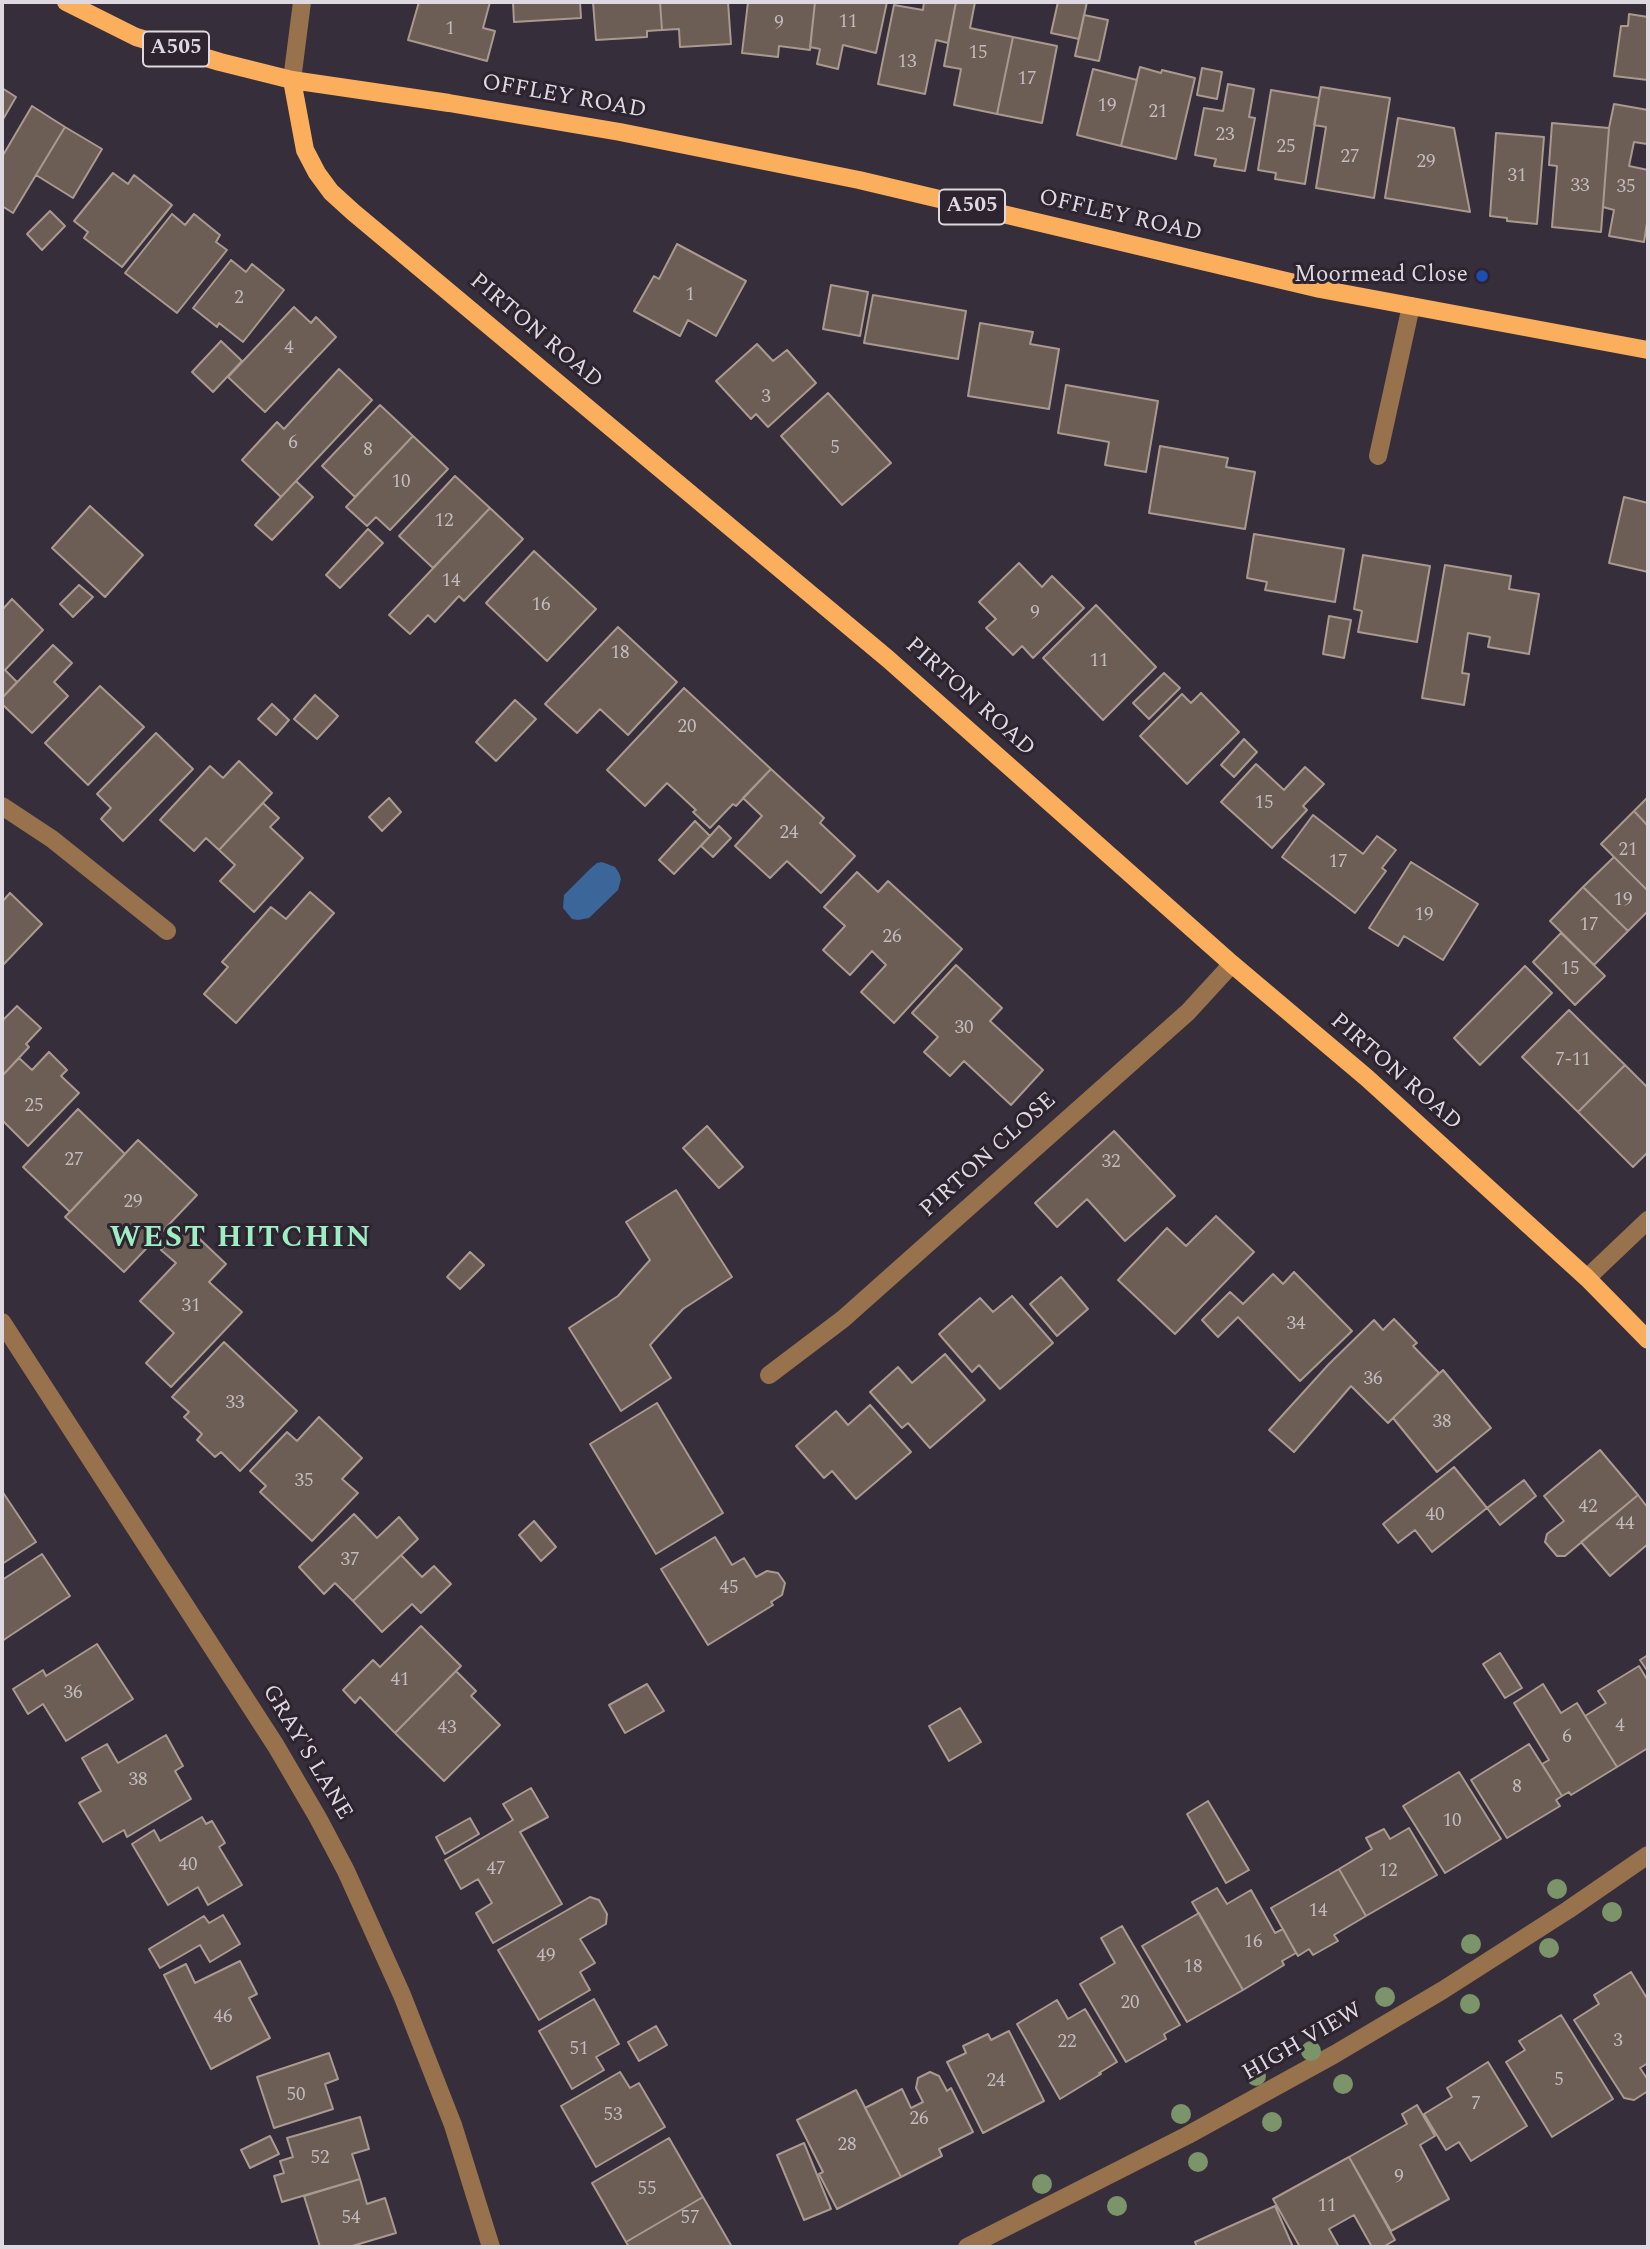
<!DOCTYPE html>
<style>
body{margin:0}
#map{position:relative;width:1650px;height:2249px;overflow:hidden;background:#372e3b;font-family:Spectral,serif}
canvas{display:block}
.frame{position:absolute;inset:0;border:4px solid #ded9e1;pointer-events:none}
</style>
<div id="map">
<canvas width="1650" height="2249"></canvas>
<div class="frame"></div>
</div>
<script>
const c = document.querySelector('canvas').getContext('2d');
c.lineJoin = 'round';
function paint(path, color) { c.fillStyle = color; c.fill(path, 'evenodd'); }
const shape = rows => new Path2D(rows.map(r => 'M' + r).join(''));
function strokePath(path, color, width, dash) { c.strokeStyle = color; c.lineWidth = width; c.lineCap = dash ? 'butt' : 'round'; c.setLineDash(dash || []); c.stroke(path); }
function label(font, color, halo, rows, align = 'center') {
  c.font = font + ' Spectral,serif'; c.lineWidth = 6; c.setLineDash([]); c.textBaseline = 'middle'; c.strokeStyle = halo; c.fillStyle = color; for (const [text, x, y, turn = 0] of rows) {
    c.save(); c.translate(x, y); c.rotate((+turn || 0) * Math.PI / 180); c.textAlign = isNaN(turn) ? turn : align; if (halo) c.strokeText(text, 0, 0); c.fillText(text, 0, 0); c.restore();
  }
}
const water = shape([
 [602,862,615,867,619,873,621,879,618,890,589,918,578,920,572,919,563,908,564,895,590,869,597,863]
]);
const building = shape([
 [419,2,490,2,483,28,495,31,487,61,408,40,419,2],
 [513,2,580,2,581,18,514,22,513,2],
 [593,2,660,2,662,30,647,31,647,37,596,40,593,2],
 [660,2,728,2,731,44,680,47,679,29,662,30,660,2],
 [748,2,815,2,810,50,779,46,778,57,742,53,748,2],
 [815,2,887,2,876,53,843,45,838,69,817,64,820,49,810,47,815,2],
 [924,2,956,2,948,43,936,40,925,94,878,84,894,5,923,10,924,2],
 [956,2,975,2,970,28,1013,37,997,114,954,105,961,69,944,66,956,2],
 [1058,2,1087,2,1079,39,1051,33,1058,2],
 [1629,14,1648,17,1648,80,1614,76,1621,26,1628,26,1629,14],
 [1084,15,1108,20,1099,61,1075,56,1084,15],
 [1013,37,1057,46,1042,123,997,114,1013,37],
 [1140,67,1161,73,1162,70,1195,78,1176,159,1121,146,1140,67],
 [1202,68,1222,72,1217,99,1197,95,1202,68],
 [1093,69,1137,80,1121,146,1077,135,1093,69],
 [1228,84,1254,89,1249,117,1255,118,1245,171,1214,166,1216,159,1195,155,1204,108,1223,111,1228,84],
 [1321,87,1390,98,1374,198,1316,188,1326,127,1314,125,1321,87],
 [2,88,16,97,2,121,2,88],
 [1271,90,1319,98,1305,184,1275,179,1276,173,1258,170,1271,90],
 [1614,104,1648,110,1647,144,1634,142,1629,166,1648,170,1648,217,1644,242,1609,236,1614,210,1603,207,1609,128,1614,104],
 [32,106,65,127,13,213,2,206,2,157,32,106],
 [1398,118,1454,128,1470,212,1385,198,1398,118],
 [1552,123,1609,128,1601,232,1552,227,1557,166,1549,165,1552,123],
 [65,127,102,149,73,198,36,175,65,127],
 [1496,133,1544,137,1537,224,1507,221,1507,218,1490,216,1496,133],
 [113,173,128,184,134,175,172,205,122,267,84,238,88,232,74,221,113,173],
 [50,211,65,226,42,250,27,234,50,211],
 [172,214,185,225,194,214,220,235,216,242,227,250,177,313,125,273,172,214],
 [677,244,746,281,716,336,688,320,680,336,634,311,654,276,659,279,677,244],
 [231,260,246,272,252,264,284,290,243,342,219,323,217,327,193,308,231,260],
 [831,285,868,292,860,336,823,329,831,285],
 [873,295,966,311,958,359,864,343,873,295],
 [294,307,311,323,316,317,336,337,265,412,228,377,294,307],
 [980,323,1033,332,1030,344,1059,349,1049,409,968,396,980,323],
 [221,341,242,361,213,392,192,372,221,341],
 [757,344,773,361,787,350,816,383,768,427,756,414,751,419,716,381,757,344],
 [339,369,372,400,281,497,242,460,277,422,284,429,339,369],
 [1066,385,1158,401,1146,472,1105,465,1109,442,1058,433,1066,385],
 [828,393,891,463,842,505,781,436,828,393],
 [380,405,413,436,355,497,322,466,380,405],
 [413,436,448,469,390,530,376,517,367,526,346,507,413,436],
 [1160,446,1228,458,1226,467,1255,472,1245,529,1149,513,1160,446],
 [455,476,490,508,433,568,399,536,455,476],
 [296,481,313,497,272,540,255,525,296,481],
 [1624,497,1648,503,1648,572,1609,563,1624,497],
 [90,506,143,555,105,597,52,548,90,506],
 [490,508,523,539,464,601,459,596,435,622,428,615,410,634,389,615,490,508],
 [368,529,383,543,340,588,326,575,368,529],
 [1254,534,1344,549,1335,602,1265,590,1267,582,1247,578,1254,534],
 [534,551,596,609,547,661,486,603,534,551],
 [1363,555,1430,566,1417,642,1358,632,1362,611,1354,609,1363,555],
 [1019,563,1042,587,1052,576,1084,608,1033,658,1022,646,1013,655,986,628,996,619,979,602,1019,563],
 [1445,565,1511,576,1509,589,1539,594,1529,654,1488,647,1490,637,1468,633,1462,673,1469,674,1464,705,1422,698,1445,565],
 [79,585,93,597,73,617,60,604,79,585],
 [12,599,43,630,5,670,17,682,2,698,2,610,12,599],
 [1096,605,1156,667,1103,720,1043,658,1096,605],
 [1329,616,1351,620,1344,658,1323,654,1329,616],
 [618,627,677,682,628,735,600,709,577,733,545,704,618,627],
 [53,645,72,663,54,682,68,696,32,733,2,704,2,698,53,645],
 [1164,673,1180,688,1149,719,1133,703,1164,673],
 [100,686,144,727,88,785,45,743,100,686],
 [684,688,771,769,736,806,733,804,710,828,693,812,696,810,667,783,645,806,607,770,684,688],
 [1201,693,1239,732,1187,784,1140,736,1182,694,1191,703,1201,693],
 [315,695,338,716,317,739,294,719,315,695],
 [515,700,536,719,496,761,476,742,515,700],
 [272,704,289,720,276,735,258,719,272,704],
 [156,733,193,769,123,841,101,819,111,808,97,794,156,733],
 [1244,739,1257,752,1234,777,1221,765,1244,739],
 [239,761,272,793,219,850,206,838,194,851,160,820,210,766,223,778,239,761],
 [1256,764,1284,790,1305,767,1324,784,1303,806,1307,810,1272,848,1221,802,1256,764],
 [771,769,824,818,820,823,855,856,821,893,787,861,770,878,735,846,762,816,743,798,771,769],
 [1648,797,1648,826,1634,811,1648,797],
 [389,798,401,812,382,831,369,817,389,798],
 [263,803,279,818,270,827,303,858,254,912,220,881,235,865,219,850,263,803],
 [1634,811,1648,826,1648,887,1646,889,1601,844,1634,811],
 [1313,815,1363,854,1377,836,1396,850,1382,868,1386,871,1355,913,1282,857,1313,815],
 [695,821,710,836,674,874,659,860,695,821],
 [719,826,731,838,713,857,701,846,719,826],
 [1614,857,1648,891,1648,911,1628,931,1583,887,1614,857],
 [1411,862,1478,904,1443,960,1404,936,1398,946,1369,928,1411,862],
 [857,872,878,892,888,881,962,949,894,1023,861,992,886,965,872,951,850,975,823,950,845,926,824,907,857,872],
 [1583,887,1628,931,1594,965,1550,921,1583,887],
 [310,892,334,913,236,1023,204,994,228,967,222,962,271,907,286,919,310,892],
 [10,893,42,924,2,966,2,902,10,893],
 [1561,933,1605,976,1575,1005,1533,962,1561,933],
 [956,965,1002,1008,990,1021,1043,1070,1011,1105,964,1061,950,1076,924,1052,938,1037,912,1013,956,965],
 [1525,966,1552,993,1480,1065,1454,1038,1525,966],
 [17,1006,41,1028,26,1044,29,1047,2,1076,2,1021,17,1006],
 [1569,1010,1625,1065,1578,1112,1522,1057,1569,1010],
 [49,1052,67,1070,61,1076,79,1093,28,1146,2,1120,2,1076,19,1058,32,1070,49,1052],
 [1625,1065,1648,1088,1648,1152,1633,1167,1578,1112,1625,1065],
 [78,1109,125,1154,70,1212,23,1167,78,1109],
 [707,1126,743,1167,719,1188,683,1148,707,1126],
 [1114,1131,1175,1196,1125,1241,1087,1199,1057,1227,1035,1203,1114,1131],
 [138,1140,197,1195,124,1272,65,1217,138,1140],
 [676,1190,732,1277,683,1309,650,1345,671,1378,621,1411,569,1328,618,1296,650,1260,626,1222,676,1190],
 [1216,1216,1254,1252,1175,1334,1118,1280,1167,1228,1186,1246,1216,1216],
 [185,1225,226,1264,209,1282,242,1312,171,1387,146,1363,174,1333,140,1301,176,1263,161,1250,185,1225],
 [470,1252,484,1265,460,1289,447,1277,470,1252],
 [1294,1272,1352,1331,1300,1381,1238,1317,1218,1337,1202,1320,1230,1292,1243,1304,1273,1274,1283,1284,1294,1272],
 [1061,1277,1088,1309,1057,1336,1030,1304,1061,1277],
 [1012,1296,1053,1343,1000,1389,979,1365,972,1372,939,1334,980,1298,993,1312,1012,1296],
 [1394,1319,1417,1343,1413,1346,1439,1373,1388,1423,1351,1386,1294,1452,1269,1430,1329,1364,1374,1320,1383,1330,1394,1319],
 [224,1342,297,1411,240,1471,221,1452,215,1457,197,1440,202,1434,184,1417,189,1412,172,1397,224,1342],
 [945,1354,985,1400,930,1448,908,1423,902,1428,870,1392,898,1367,912,1383,945,1354],
 [1443,1370,1491,1428,1437,1472,1393,1418,1443,1370],
 [657,1403,723,1513,656,1554,590,1444,657,1403],
 [870,1405,911,1452,856,1499,832,1471,824,1478,796,1446,836,1411,848,1425,870,1405],
 [319,1417,362,1458,342,1479,358,1493,312,1541,260,1492,266,1486,250,1471,287,1432,297,1441,319,1417],
 [1600,1450,1638,1495,1565,1556,1557,1556,1545,1542,1547,1534,1564,1521,1544,1496,1600,1450],
 [1454,1467,1487,1508,1432,1552,1415,1530,1398,1543,1383,1524,1454,1467],
 [1524,1480,1536,1496,1500,1525,1487,1508,1524,1480],
 [2,1491,36,1542,2,1564,2,1491],
 [1638,1495,1648,1508,1648,1544,1610,1576,1581,1542,1638,1495],
 [354,1514,377,1538,399,1517,418,1539,353,1601,335,1583,324,1594,299,1567,354,1514],
 [534,1521,556,1547,541,1561,519,1535,534,1521],
 [715,1537,732,1565,744,1558,756,1577,767,1571,778,1573,785,1583,782,1595,771,1602,773,1605,708,1645,661,1569,715,1537],
 [42,1554,70,1596,2,1641,2,1580,42,1554],
 [401,1555,422,1577,434,1566,451,1584,421,1613,412,1604,382,1632,353,1601,401,1555],
 [421,1626,461,1666,395,1733,360,1697,355,1703,343,1690,373,1660,380,1667,421,1626],
 [97,1644,133,1699,66,1741,43,1704,28,1714,13,1689,43,1670,46,1676,97,1644],
 [1500,1653,1522,1688,1505,1698,1483,1664,1500,1653],
 [1648,1655,1648,1672,1640,1660,1648,1655],
 [1639,1666,1648,1681,1648,1748,1617,1767,1585,1716,1606,1703,1598,1691,1639,1666],
 [456,1671,476,1691,471,1696,500,1725,444,1781,395,1733,456,1671],
 [647,1684,664,1711,625,1733,609,1705,647,1684],
 [1543,1684,1561,1713,1577,1703,1617,1767,1571,1795,1569,1792,1562,1796,1542,1764,1549,1760,1514,1703,1543,1684],
 [960,1708,981,1742,949,1761,929,1726,960,1708],
 [166,1735,183,1766,175,1771,191,1799,127,1837,124,1830,103,1842,79,1803,101,1791,82,1758,107,1744,118,1763,166,1735],
 [1529,1744,1562,1796,1556,1800,1560,1806,1507,1838,1471,1780,1529,1744],
 [1459,1772,1501,1839,1445,1873,1403,1806,1459,1772],
 [531,1788,548,1817,520,1832,562,1904,493,1943,476,1913,492,1903,478,1879,461,1889,445,1860,513,1820,503,1804,531,1788],
 [1208,1801,1249,1870,1226,1883,1187,1814,1208,1801],
 [202,1817,206,1824,212,1821,225,1843,219,1847,242,1885,208,1905,198,1887,168,1905,132,1844,154,1830,160,1841,202,1817],
 [470,1818,479,1834,445,1854,436,1837,470,1818],
 [1409,1828,1437,1875,1366,1916,1339,1869,1372,1849,1366,1838,1384,1829,1390,1839,1409,1828],
 [1339,1869,1366,1916,1334,1935,1338,1941,1313,1955,1309,1949,1298,1956,1271,1908,1339,1869],
 [1217,1888,1227,1904,1251,1890,1275,1933,1283,1929,1296,1953,1282,1961,1284,1965,1243,1990,1192,1902,1217,1888],
 [590,1897,599,1900,607,1914,606,1924,580,1939,595,1963,580,1972,590,1990,539,2020,498,1950,590,1897],
 [1199,1913,1243,1990,1187,2022,1142,1946,1199,1913],
 [223,1915,240,1944,210,1962,200,1945,160,1968,149,1949,204,1916,209,1923,223,1915],
 [1122,1926,1180,2025,1164,2034,1166,2039,1126,2062,1080,1984,1115,1963,1101,1938,1122,1926],
 [240,1961,257,1994,249,1998,270,2038,211,2069,164,1975,186,1964,195,1983,240,1961],
 [1631,1972,1648,2000,1648,2063,1640,2068,1648,2080,1648,2091,1634,2100,1624,2098,1574,2020,1599,2004,1594,1995,1631,1972],
 [594,1999,619,2044,596,2057,604,2070,572,2089,539,2031,594,1999],
 [1057,2000,1068,2019,1085,2009,1117,2062,1099,2073,1101,2074,1060,2099,1017,2024,1057,2000],
 [1561,2015,1613,2099,1552,2137,1506,2062,1525,2050,1519,2041,1561,2015],
 [656,2026,667,2045,639,2061,628,2042,656,2026],
 [1009,2031,1044,2101,983,2133,947,2062,966,2053,963,2046,988,2034,991,2040,1009,2031],
 [329,2053,338,2079,325,2084,333,2109,274,2128,257,2077,329,2053],
 [1488,2062,1527,2126,1471,2161,1459,2142,1446,2150,1424,2114,1452,2097,1447,2088,1488,2062],
 [620,2072,630,2088,639,2083,665,2127,596,2167,561,2106,620,2072],
 [930,2072,939,2076,947,2091,951,2088,973,2132,939,2149,942,2156,901,2177,865,2108,902,2089,911,2108,923,2102,916,2088,918,2078,930,2072],
 [856,2090,901,2177,837,2209,819,2174,823,2172,797,2120,856,2090],
 [1417,2105,1435,2136,1420,2145,1449,2199,1391,2231,1349,2157,1407,2124,1402,2114,1417,2105],
 [360,2117,369,2149,352,2154,360,2179,282,2202,274,2176,284,2173,280,2161,293,2157,287,2138,360,2117],
 [270,2136,279,2154,250,2168,241,2150,270,2136],
 [669,2138,703,2197,626,2242,592,2183,669,2138],
 [804,2143,831,2209,804,2220,777,2155,804,2143],
 [1349,2157,1395,2240,1383,2247,1372,2247,1354,2215,1329,2229,1339,2247,1300,2247,1273,2199,1349,2157],
 [360,2179,367,2204,385,2198,396,2233,349,2247,320,2247,304,2196,360,2179],
 [703,2197,732,2247,629,2247,626,2242,703,2197],
 [1275,2206,1293,2247,1197,2247,1195,2242,1275,2206]
]);
const minor = shape([
 [292,80,302,2],
 [1378,456,1411,306],
 [2,806,52,839,167,931],
 [1587,1278,1648,1220],
 [2,1322,276,1746,318,1818,346,1871,402,1995,453,2125,491,2247],
 [769,1375,843,1319,1188,1012,1232,964],
 [967,2247,1188,2135,1335,2054,1443,1990,1568,1910,1648,1855]
]);
const major = shape([
 [66,2,136,37,220,62,292,80,449,103,620,132,859,180,1320,289,1648,350],
 [292,80,305,150,317,173,331,192,353,212,888,659,1232,964,1367,1078,1587,1278,1648,1340]
]);
const trees = [
 [1557,1889],
 [1612,1912],
 [1471,1944],
 [1549,1948],
 [1385,1997],
 [1470,2004],
 [1311,2051],
 [1256,2076],
 [1343,2084],
 [1181,2114],
 [1272,2122],
 [1198,2162],
 [1042,2184],
 [1117,2206]
];
const markers = [
 [1482,276,7,"#1a4fb4"]
];
const numberNames = [
 ["11",848,23],
 ["9",779,24],
 ["1",450,30],
 ["15",978,54],
 ["13",907,63],
 ["17",1027,80],
 ["19",1107,107],
 ["21",1158,113],
 ["23",1225,136],
 ["25",1286,148],
 ["27",1350,158],
 ["29",1426,163],
 ["31",1517,177],
 ["33",1580,187],
 ["35",1626,188],
 ["1",690,296],
 ["2",239,299],
 ["4",289,349],
 ["3",766,398],
 ["6",293,444],
 ["5",835,449],
 ["8",368,451],
 ["10",401,483],
 ["12",444,522],
 ["14",451,582],
 ["16",541,606],
 ["9",1035,614],
 ["18",620,654],
 ["11",1099,662],
 ["20",687,728],
 ["15",1264,804],
 ["24",789,834],
 ["21",1628,851],
 ["17",1338,863],
 ["19",1623,901],
 ["19",1424,916],
 ["17",1589,926],
 ["26",892,938],
 ["15",1570,970],
 ["30",964,1029],
 ["7-11",1573,1061],
 ["25",34,1107],
 ["27",74,1161],
 ["32",1111,1163],
 ["29",133,1203],
 ["31",191,1307],
 ["34",1296,1325],
 ["36",1373,1380],
 ["33",235,1404],
 ["38",1442,1423],
 ["35",304,1482],
 ["42",1588,1508],
 ["40",1435,1516],
 ["44",1625,1525],
 ["37",350,1561],
 ["45",729,1589],
 ["41",400,1681],
 ["36",73,1694],
 ["4",1620,1727],
 ["43",447,1729],
 ["6",1567,1738],
 ["38",138,1781],
 ["8",1517,1788],
 ["10",1452,1822],
 ["40",188,1866],
 ["47",496,1870],
 ["12",1388,1872],
 ["14",1318,1912],
 ["16",1253,1943],
 ["49",546,1957],
 ["18",1193,1968],
 ["20",1130,2004],
 ["46",223,2018],
 ["3",1618,2042],
 ["22",1067,2043],
 ["51",579,2050],
 ["5",1559,2081],
 ["24",996,2082],
 ["50",296,2096],
 ["7",1476,2105],
 ["53",613,2116],
 ["26",919,2120],
 ["28",847,2146],
 ["52",320,2159],
 ["9",1399,2178],
 ["55",647,2190],
 ["11",1327,2207],
 ["54",351,2219],
 ["57",690,2219]
];
const shields = [
 [176,49,66],
 [972,207,66]
];
const shieldNames = [
 ["A505",176,49],
 ["A505",972,207]
];
const streetNames = [
 ["OFFLEY ROAD",564,98,10],
 ["OFFLEY ROAD",1120,217,13],
 ["PIRTON ROAD",535,332,40],
 ["PIRTON ROAD",969,698,42],
 ["PIRTON ROAD",1395,1073,41],
 ["PIRTON CLOSE",989,1156,-42],
 ["GRAY'S LANE",306,1753,59],
 ["HIGH VIEW",1303,2043,-30]
];
const poiNames = [
 ["Moormead Close",1468,276]
];
const districtNames = [
 ["WEST HITCHIN",241,1240]
];
paint(water, '#3a669a');
paint(building, '#6d5e55');
strokePath(building, '#a9998f', 2);
strokePath(minor, '#97724c', 18);
strokePath(major, '#fbaf5c', 18);
c.fillStyle = '#7c946a';
for (const [x, y] of trees) { c.beginPath(); c.arc(x, y, 10, 0, 2 * Math.PI); c.fill(); }
for (const [x, y, r, color] of markers) { const dot = new Path2D(); dot.arc(x, y, r, 0, 2 * Math.PI); c.fillStyle = color; c.fill(dot); strokePath(dot, '#2d2430', 2.5); }
label('19px', '#c2babe', null, numberNames);
for (const [x, y, w] of shields) { const box = new Path2D(); box.roundRect(x - w / 2, y - 17.5, w, 35, 5); c.fillStyle = '#2d2430'; c.fill(box); strokePath(box, '#ded9e1', 2); }
label('bold 21px', '#ded9e1', null, shieldNames);
label('23px', '#ded9e1', '#2d2430', streetNames);
label('23px', '#ded9e1', '#2d2430', poiNames, 'right');
c.letterSpacing = '2px';
label('bold 30px', '#9deec2', '#2d2430', districtNames);
c.letterSpacing = '0px';
</script>
